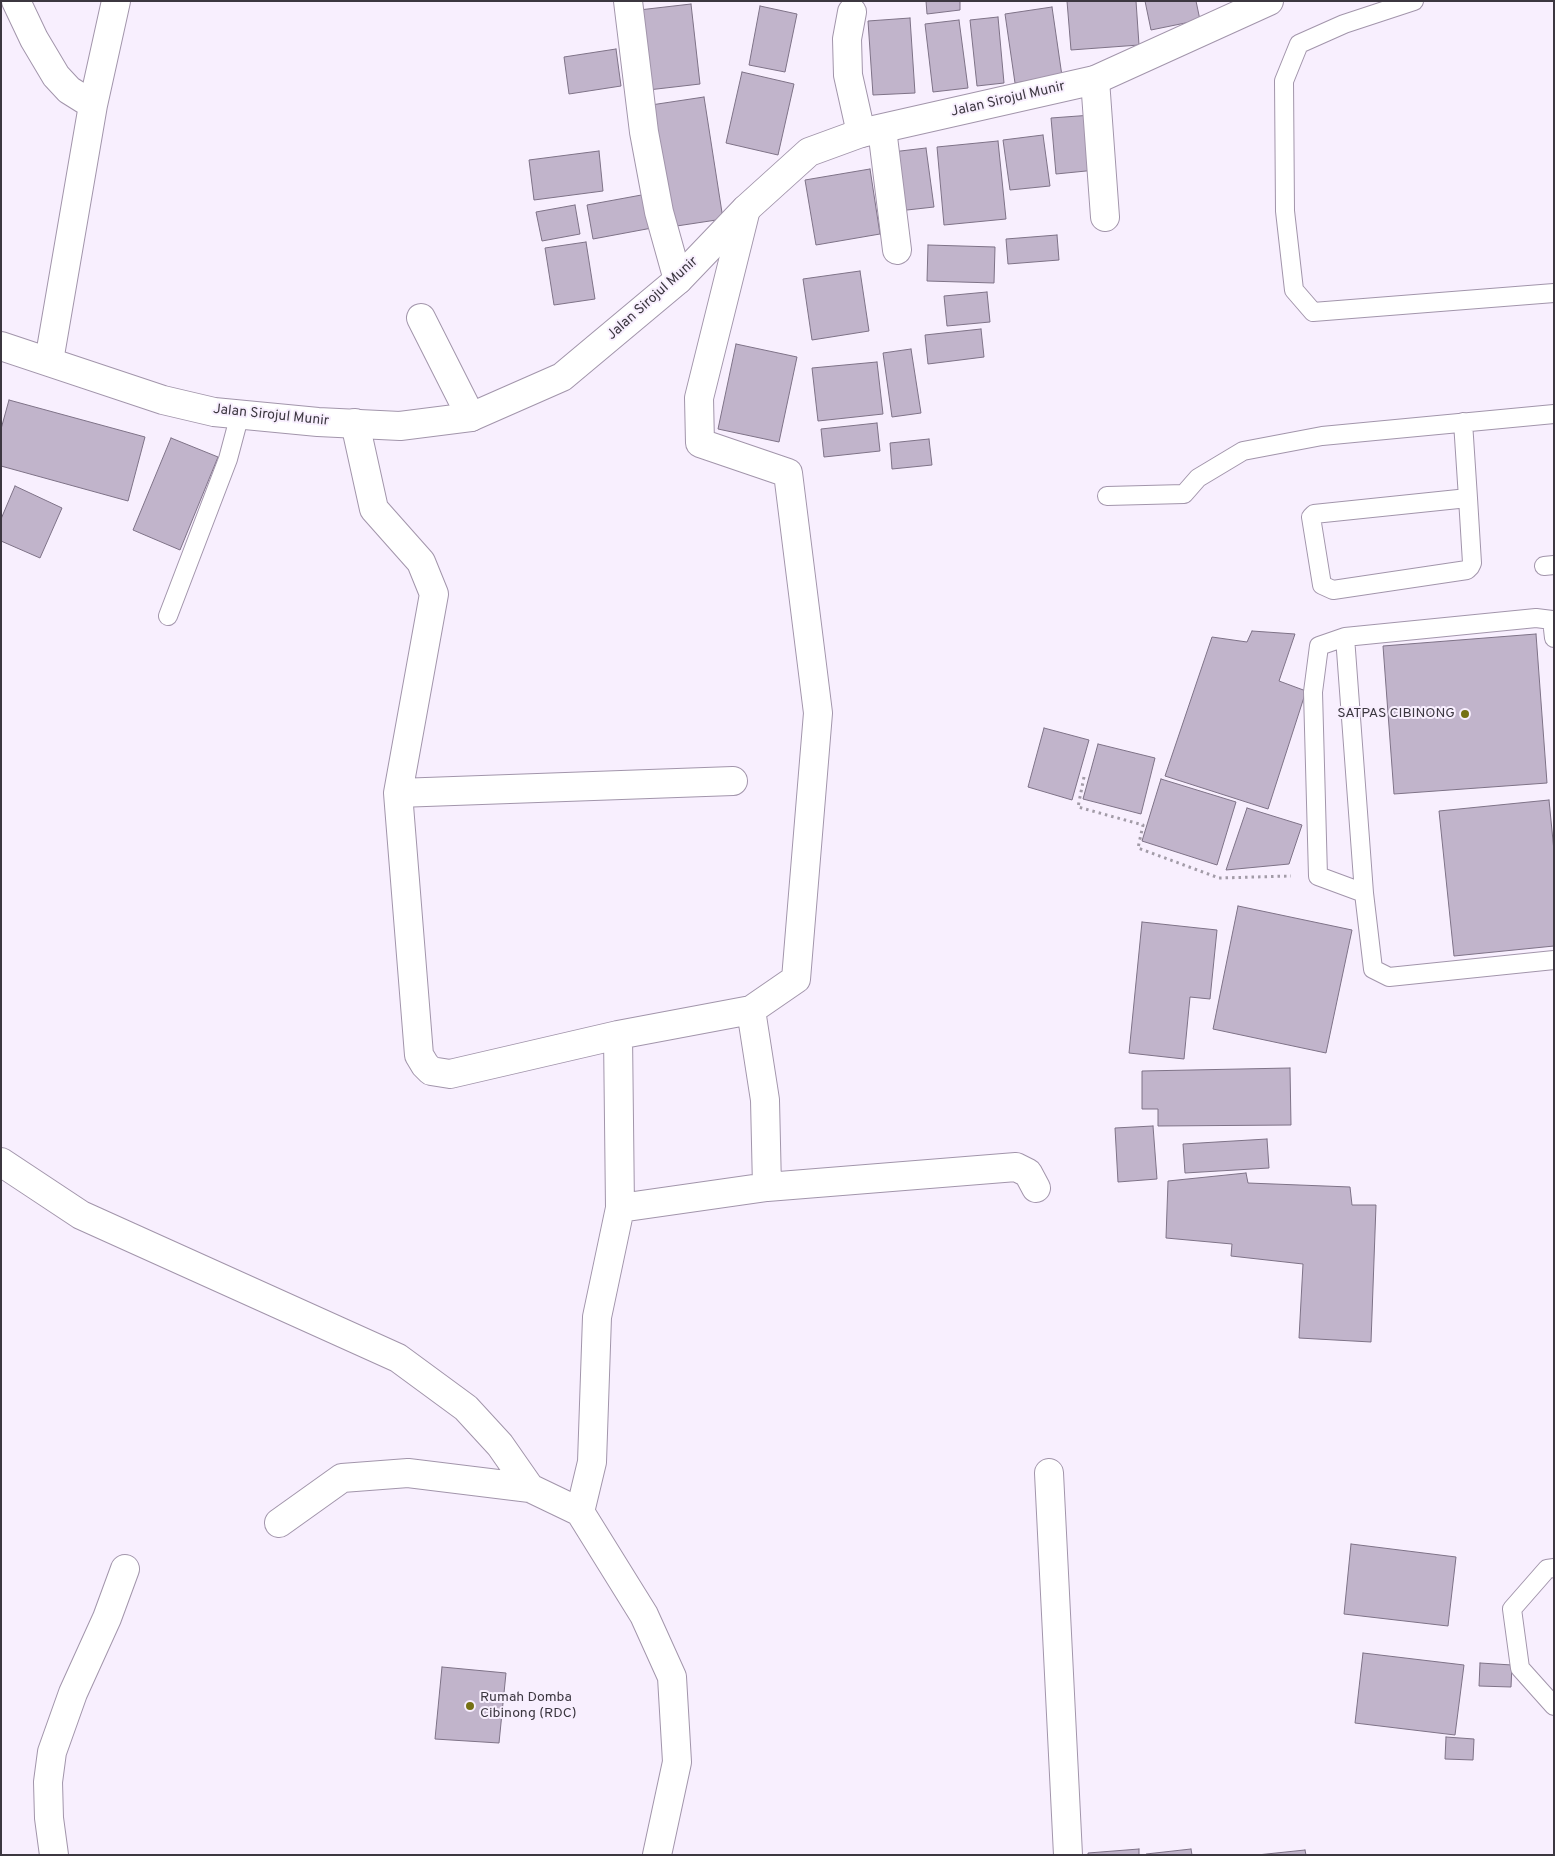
<!DOCTYPE html>
<style>
body{margin:0}
#map{position:relative;width:1555px;height:1856px;overflow:hidden;background:#f8effe;font-family:Overpass,sans-serif}
canvas{display:block}
.frame{position:absolute;inset:0;border:2px solid #3c3740;pointer-events:none}
</style>
<div id="map">
<canvas width="1555" height="1856"></canvas>
<div class="frame"></div>
</div>
<script>
const c = document.querySelector('canvas').getContext('2d');
c.lineJoin = 'round';
function paint(path, color) { c.fillStyle = color; c.fill(path, 'evenodd'); }
const shape = rows => new Path2D(rows.map(r => 'M' + r).join(''));
function strokePath(path, color, width, dash) { c.strokeStyle = color; c.lineWidth = width; c.lineCap = dash ? 'butt' : 'round'; c.setLineDash(dash || []); c.stroke(path); }
function label(font, color, halo, rows, align = 'center') {
  c.font = font + ' Overpass,sans-serif'; c.lineWidth = 4; c.setLineDash([]); c.textBaseline = 'middle'; c.strokeStyle = halo; c.fillStyle = color; for (const [text, x, y, turn = 0] of rows) {
    c.save(); c.translate(x, y); c.rotate((+turn || 0) * Math.PI / 180); c.textAlign = isNaN(turn) ? turn : align; if (halo) c.strokeText(text, 0, 0); c.fillText(text, 0, 0); c.restore();
  }
}
const building = shape([
 [926,1,960,1,960,10,927,14,926,1],
 [1067,1,1136,1,1139,45,1071,50,1067,1],
 [1145,1,1196,1,1200,20,1151,30,1145,1],
 [691,4,700,84,648,90,639,10,691,4],
 [760,6,797,14,785,72,749,65,760,6],
 [1052,7,1062,76,1015,83,1005,14,1052,7],
 [998,17,1004,83,977,86,970,20,998,17],
 [910,18,915,93,873,95,868,21,910,18],
 [959,20,968,88,933,92,925,24,959,20],
 [616,49,621,86,569,94,564,57,616,49],
 [742,72,794,84,778,155,726,143,742,72],
 [704,97,723,219,670,227,651,105,704,97],
 [1092,115,1096,170,1056,174,1051,118,1092,115],
 [1043,135,1050,186,1010,190,1003,140,1043,135],
 [998,141,1006,219,944,225,937,147,998,141],
 [926,148,934,207,898,211,892,152,926,148],
 [599,151,603,191,534,200,529,160,599,151],
 [870,169,880,234,816,245,805,180,870,169],
 [647,194,652,228,593,239,587,205,647,194],
 [575,205,580,234,542,241,536,212,575,205],
 [1057,235,1059,260,1008,264,1006,239,1057,235],
 [586,242,595,299,554,305,545,248,586,242],
 [928,245,995,247,994,283,927,281,928,245],
 [860,271,869,331,812,340,803,279,860,271],
 [987,292,990,322,947,326,944,296,987,292],
 [981,329,984,357,928,364,925,335,981,329],
 [736,344,797,357,779,442,718,429,736,344],
 [911,349,921,413,892,417,883,353,911,349],
 [877,362,883,414,818,421,812,368,877,362],
 [9,400,145,437,128,501,1,466,1,429,9,400],
 [877,423,880,451,824,457,821,429,877,423],
 [171,438,218,457,180,550,133,530,171,438],
 [929,439,932,465,892,469,890,443,929,439],
 [15,486,62,508,40,558,1,541,1,519,15,486],
 [1252,631,1295,634,1279,681,1306,691,1268,809,1165,776,1212,637,1247,642,1252,631],
 [1536,634,1547,783,1394,794,1383,646,1536,634],
 [1044,728,1089,740,1072,800,1028,787,1044,728],
 [1098,744,1155,758,1141,814,1083,799,1098,744],
 [1161,779,1236,802,1217,865,1142,841,1161,779],
 [1549,800,1554,851,1554,946,1454,956,1439,811,1549,800],
 [1247,808,1302,825,1289,864,1226,870,1247,808],
 [1238,906,1352,930,1326,1053,1213,1029,1238,906],
 [1142,922,1217,930,1210,999,1190,997,1184,1059,1129,1053,1142,922],
 [1290,1068,1291,1125,1158,1126,1158,1109,1142,1109,1142,1071,1290,1068],
 [1153,1126,1157,1179,1118,1182,1115,1128,1153,1126],
 [1267,1139,1269,1168,1185,1173,1183,1144,1267,1139],
 [1246,1173,1248,1183,1350,1187,1352,1205,1376,1205,1371,1342,1299,1338,1303,1264,1231,1256,1232,1244,1166,1238,1168,1181,1246,1173],
 [1351,1544,1456,1557,1448,1626,1344,1614,1351,1544],
 [1363,1653,1464,1665,1455,1735,1355,1723,1363,1653],
 [1480,1663,1512,1665,1511,1687,1479,1686,1480,1663],
 [442,1667,506,1673,499,1743,435,1739,442,1667],
 [1446,1737,1474,1739,1473,1760,1445,1759,1446,1737],
 [1139,1849,1139,1855,1088,1855,1088,1853,1139,1849],
 [1191,1849,1192,1855,1146,1855,1146,1854,1191,1849],
 [1305,1850,1306,1855,1257,1855,1305,1850]
]);
const path = shape([
 [1084,777,1078,807,1143,825,1138,848,1219,878,1291,876]
]);
const lane = shape([
 [1414,1,1344,24,1299,44,1284,81,1285,211,1294,290,1313,312,1554,293],
 [1463,422,1468,498,1472,563,1470,567,1467,570,1333,590,1322,585,1311,517,1314,514,1468,498],
 [1107,496,1184,494,1198,478,1243,451,1322,436,1554,414],
 [1544,566,1554,565],
 [168,616,228,459,240,414],
 [1345,637,1364,893],
 [1554,638,1552,620,1536,618,1345,637,1319,646,1313,692,1318,876,1364,893,1373,969,1389,977,1554,960],
 [1554,1568,1547,1569,1512,1609,1520,1668,1554,1706]
]);
const street = shape([
 [16,1,34,39,56,76,69,90,93,105],
 [628,1,644,132,659,212,678,280],
 [852,12,847,39,848,75,861,133],
 [1095,80,1105,217],
 [882,129,897,250],
 [421,318,471,417],
 [49,361,93,105,116,1],
 [355,423,374,509,421,562,434,594,398,793,419,1055,425,1065,431,1071,450,1074,618,1035,751,1010,796,979,818,713,788,473,700,443,699,398,746,209],
 [398,793,733,781],
 [751,1010,765,1100,767,1187],
 [1,1162,81,1215,398,1358,466,1408,500,1445,530,1488],
 [620,1208,767,1187,1016,1167,1028,1173,1036,1188],
 [1049,1473,1068,1855],
 [580,1512,592,1462,597,1317,620,1208,618,1035],
 [279,1523,342,1478,408,1473,530,1488,580,1512,644,1615,672,1677,677,1762,657,1855],
 [54,1855,49,1818,48,1782,52,1752,73,1693,107,1618,125,1569]
]);
const secondary = shape([
 [1,346,163,400,214,412,318,422,400,426,471,417,562,377,678,280,746,209,809,152,861,133,1095,80,1269,1]
]);
const markers = [
 [1465,714,5,"#757113"],
 [470,1706,5,"#757113"]
];
const streetNames = [
 ["Jalan Sirojul Munir",1008,100,-13],
 ["Jalan Sirojul Munir",653,299,-42],
 ["Jalan Sirojul Munir",271,416,6]
];
const poiNames = [
 ["SATPAS CIBINONG",1455,714],
 ["Rumah Domba",480,1698,"left"],
 ["Cibinong (RDC)",480,1714,"left"]
];
paint(building, '#c1b4cb');
strokePath(building, '#7e7287', 1);
strokePath(lane, '#a295ab', 20);
strokePath(street, '#a295ab', 30);
strokePath(secondary, '#a295ab', 30);
strokePath(path, '#a29ba7', 3, [2.5, 4]);
strokePath(lane, '#fff', 18);
strokePath(street, '#fff', 28);
strokePath(secondary, '#fff', 28);
for (const [x, y, r, color] of markers) { const dot = new Path2D(); dot.arc(x, y, r, 0, 2 * Math.PI); c.fillStyle = color; c.fill(dot); strokePath(dot, '#f8effe', 2); }
label('14px', '#3c3740', '#f8effe', streetNames);
label('14px', '#3c3740', '#f8effe', poiNames, 'right');
</script>
